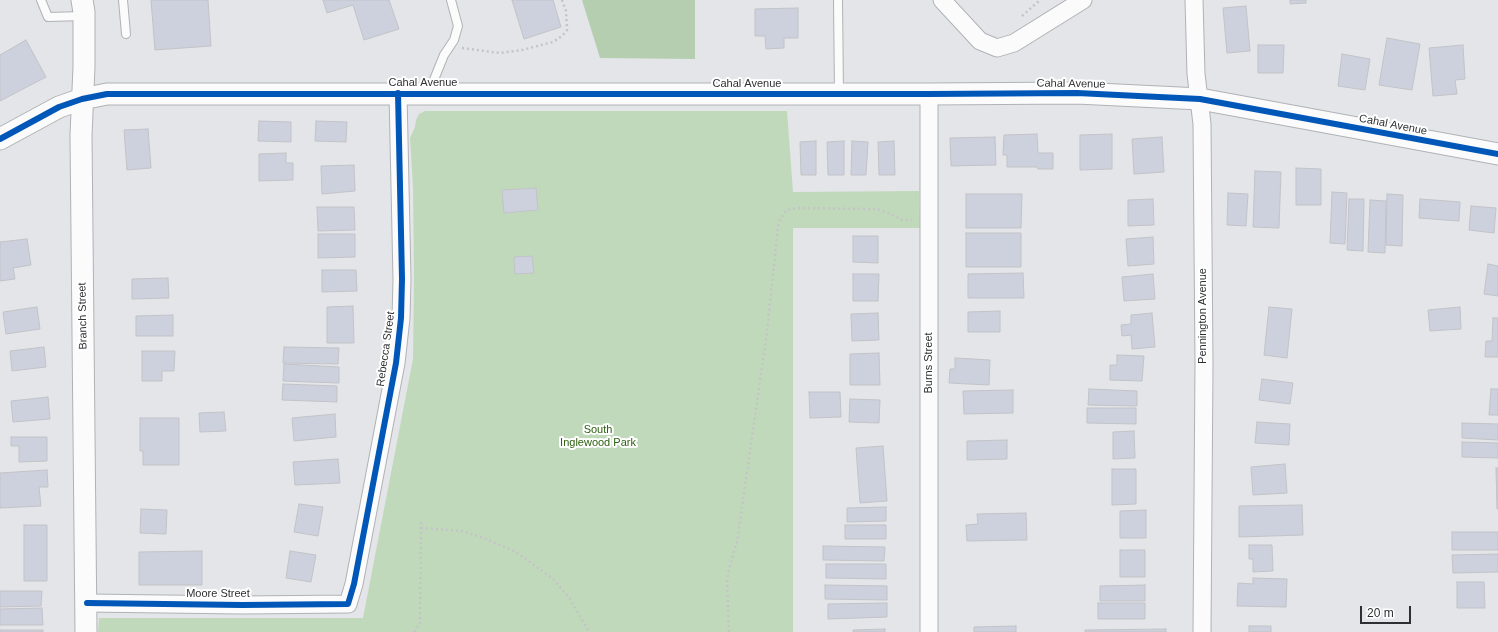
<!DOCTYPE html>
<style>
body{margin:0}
#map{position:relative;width:1498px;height:632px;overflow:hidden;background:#e3e5e9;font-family:Arial,sans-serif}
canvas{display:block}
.scale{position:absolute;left:1360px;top:606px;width:51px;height:18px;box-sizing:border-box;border:2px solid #2e2f31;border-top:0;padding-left:5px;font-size:12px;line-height:14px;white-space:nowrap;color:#2e2f31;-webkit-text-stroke:3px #fff;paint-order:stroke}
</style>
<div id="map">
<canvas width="1498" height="632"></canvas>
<div class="scale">20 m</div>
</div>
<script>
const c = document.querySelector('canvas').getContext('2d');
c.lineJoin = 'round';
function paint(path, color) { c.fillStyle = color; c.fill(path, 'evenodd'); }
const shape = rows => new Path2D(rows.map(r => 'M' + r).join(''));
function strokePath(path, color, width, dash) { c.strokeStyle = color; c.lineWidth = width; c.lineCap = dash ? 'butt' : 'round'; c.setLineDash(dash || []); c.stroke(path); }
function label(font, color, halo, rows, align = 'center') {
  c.font = font + ' Arial,sans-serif'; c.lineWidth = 4; c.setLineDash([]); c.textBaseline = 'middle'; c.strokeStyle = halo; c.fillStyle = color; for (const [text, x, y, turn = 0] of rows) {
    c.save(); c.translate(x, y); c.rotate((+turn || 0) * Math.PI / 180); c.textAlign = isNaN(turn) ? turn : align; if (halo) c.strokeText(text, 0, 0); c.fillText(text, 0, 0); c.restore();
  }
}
const green = shape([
 [425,111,787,111,793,192,919,191,920,228,793,228,793,632,98,632,99,618,363,618,413,359,414,277,413,187,410,138,415,127,416,120,419,114]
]);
const forest = shape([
 [582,0,695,0,695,59,600,58]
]);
const building = shape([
 [151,0,208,0,211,46,155,50,151,0],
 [323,0,389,0,399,29,364,40,353,5,327,13,323,0],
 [512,0,553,0,561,27,524,39,512,0],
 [1290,0,1306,0,1306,3,1290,4,1290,0],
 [1246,6,1250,51,1227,53,1223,8,1246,6],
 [798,8,798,38,784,38,784,48,766,49,765,36,755,36,755,9,798,8],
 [1387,38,1420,44,1412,90,1379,85,1387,38],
 [26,40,46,77,0,101,0,55,26,40],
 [1258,45,1284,45,1283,73,1258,73,1258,45],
 [1463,45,1465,79,1455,80,1457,94,1433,96,1429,48,1463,45],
 [1342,54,1370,59,1365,90,1338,86,1342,54],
 [259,121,291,122,291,142,258,141,259,121],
 [316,121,347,122,346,142,315,141,316,121],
 [148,129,151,168,127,170,124,130,148,129],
 [1037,134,1038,153,1053,153,1053,169,1038,169,1037,167,1007,167,1007,155,1003,155,1004,135,1037,134],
 [1112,134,1112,169,1080,170,1080,135,1112,134],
 [995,137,996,165,951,166,950,138,995,137],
 [1162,137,1164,172,1134,174,1132,139,1162,137],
 [816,141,816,175,801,175,800,142,816,141],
 [844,141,844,175,828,175,827,142,844,141],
 [852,141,868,142,866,175,851,175,852,141],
 [894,141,895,175,879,175,878,142,894,141],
 [286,153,286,163,293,163,293,180,259,181,259,154,286,153],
 [354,165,355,191,322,194,321,166,354,165],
 [1296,168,1321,169,1321,205,1296,205,1296,168],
 [1255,171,1281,172,1279,228,1253,227,1255,171],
 [536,188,538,210,504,213,502,190,536,188],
 [1332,192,1347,193,1345,244,1330,243,1332,192],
 [1228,193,1248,194,1246,226,1227,225,1228,193],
 [966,194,1022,194,1021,228,966,228,966,194],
 [1387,194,1403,195,1402,246,1386,245,1387,194],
 [1153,199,1154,225,1128,226,1128,200,1153,199],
 [1349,199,1364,199,1363,251,1347,250,1349,199],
 [1420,199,1460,202,1459,221,1419,218,1420,199],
 [1370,200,1386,201,1385,253,1368,252,1370,200],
 [1471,206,1496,208,1494,233,1469,230,1471,206],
 [317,207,354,207,355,230,318,231,317,207],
 [966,233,1021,233,1021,267,966,267,966,233],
 [318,234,355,234,355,257,318,258,318,234],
 [853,236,878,236,878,263,853,262,853,236],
 [1153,237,1154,264,1128,266,1126,239,1153,237],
 [27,239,31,265,13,268,15,279,0,281,0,242,27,239],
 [532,256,534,273,515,274,514,257,532,256],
 [1488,264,1498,266,1498,296,1484,294,1488,264],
 [322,270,356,270,357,291,322,292,322,270],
 [1023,273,1024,298,968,298,968,274,1023,273],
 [853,274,879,274,878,301,853,301,853,274],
 [1153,274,1155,299,1124,301,1122,277,1153,274],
 [168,278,169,298,132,299,132,279,168,278],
 [353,306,354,343,327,343,327,307,353,306],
 [37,307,40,329,6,334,3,312,37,307],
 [1269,307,1292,309,1287,358,1264,355,1269,307],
 [1460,307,1461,329,1430,331,1428,310,1460,307],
 [1000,311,1000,332,968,332,968,312,1000,311],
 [878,313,879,340,852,341,851,314,878,313],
 [1152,313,1155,347,1132,349,1131,335,1122,336,1121,325,1131,324,1131,315,1152,313],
 [173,315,173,336,136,336,136,316,173,315],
 [1493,318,1498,318,1498,357,1485,357,1486,341,1492,341,1493,318],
 [44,347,46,367,12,371,10,351,44,347],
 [284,347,339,348,338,364,283,363,284,347],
 [142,351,175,351,174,371,162,371,162,381,142,381,142,351],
 [879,353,880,385,850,385,850,354,879,353],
 [1117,355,1144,356,1142,381,1110,380,1110,365,1117,365,1117,355],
 [955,358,990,360,989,385,949,383,950,369,955,369,955,358],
 [284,364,339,367,339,383,283,381,284,364],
 [1262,379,1293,383,1290,404,1259,400,1262,379],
 [283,384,337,386,337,402,282,400,283,384],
 [1089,389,1137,391,1137,406,1088,405,1089,389],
 [1491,389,1498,389,1498,415,1489,415,1491,389],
 [1013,390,1013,413,964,414,963,391,1013,390],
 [809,392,840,392,841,417,810,418,809,392],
 [48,397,50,419,13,422,11,401,48,397],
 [850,399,880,400,879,423,849,422,850,399],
 [1087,408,1136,408,1136,424,1087,423,1087,408],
 [224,412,226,431,200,432,199,413,224,412],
 [335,414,336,437,294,441,292,418,335,414],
 [140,418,179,418,179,465,143,465,143,451,140,451,140,418],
 [1257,422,1290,424,1289,445,1255,443,1257,422],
 [1462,423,1498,424,1498,440,1462,438,1462,423],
 [1134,431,1135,458,1113,459,1113,432,1134,431],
 [11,437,47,437,47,461,19,462,19,446,11,446,11,437],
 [1007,440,1007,459,967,460,967,441,1007,440],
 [1462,442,1498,443,1498,458,1462,457,1462,442],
 [883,446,887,501,860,503,856,448,883,446],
 [338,459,340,483,295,485,293,462,338,459],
 [1285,464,1287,493,1253,495,1251,467,1285,464],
 [1496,468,1498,468,1498,509,1497,509,1496,468],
 [1112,469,1136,469,1136,504,1112,505,1112,469],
 [47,470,48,487,39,487,41,506,0,508,0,473,47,470],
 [299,504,323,507,318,536,294,532,299,504],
 [1302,505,1303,535,1239,537,1239,506,1302,505],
 [886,507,886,521,847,522,847,508,886,507],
 [141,509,167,510,166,534,140,533,141,509],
 [1146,510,1146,538,1120,538,1120,511,1146,510],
 [1026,513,1027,540,967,541,966,525,978,524,977,514,1026,513],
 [24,525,47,525,47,581,24,581,24,525],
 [845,525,886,525,886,539,845,539,845,525],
 [1452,532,1498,532,1498,550,1452,550,1452,532],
 [1249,545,1272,545,1273,571,1253,572,1253,559,1249,559,1249,545],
 [823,546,885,547,884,561,823,560,823,546],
 [1120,550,1145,550,1145,577,1120,577,1120,550],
 [202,551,202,585,139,585,139,552,202,551],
 [290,551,316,555,311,582,286,578,290,551],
 [1498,554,1498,572,1453,573,1452,555,1498,554],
 [826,564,886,564,886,579,826,578,826,564],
 [1253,578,1287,579,1286,607,1237,606,1238,583,1253,584,1253,578],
 [1457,582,1484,582,1485,608,1457,608,1457,582],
 [825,585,887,586,887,600,825,599,825,585],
 [1145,585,1145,601,1100,601,1100,586,1145,585],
 [0,591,42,591,41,606,0,607,0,591],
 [887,603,887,617,828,619,828,604,887,603],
 [1098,603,1145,603,1145,619,1098,619,1098,603],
 [42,608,43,625,0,625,0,609,42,608],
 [1016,626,1016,632,974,632,974,627,1016,626],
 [1249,626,1271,626,1271,632,1249,632,1249,626],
 [885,629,885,632,853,632,853,630,885,629],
 [1166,629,1166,632,1085,632,1085,630,1166,629],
 [0,630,43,630,43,632,0,632,0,630]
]);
const path = shape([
 [1022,16,1040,0],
 [462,48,500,53,522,50,553,42,562,36,567,30,566,11,562,0],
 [421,528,463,531,486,539,516,552,553,579,570,599,589,632],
 [414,632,420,624,421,522],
 [729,632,727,581,730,565,737,542,767,332,778,227,780,219,787,210,797,208,877,209,891,214,902,220,912,220]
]);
const service = shape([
 [41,0,48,17,83,16],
 [123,0,126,34],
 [838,0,839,93],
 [432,93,433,82,444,55,454,40,458,26,451,0]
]);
const minor = shape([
 [942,0,980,41,997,48,1014,43,1083,0],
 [1194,0,1196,74,1202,124,1204,364,1202,632],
 [87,603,242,605,348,604,354,584,396,363,401,318,402,279,398,93],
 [929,632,929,94]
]);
const tertiary = shape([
 [82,0,84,12,84,67,81,135,86,632],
 [0,139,59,107,82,99,107,94,929,94,1077,93,1200,99,1498,154]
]);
const cycleway = shape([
 [0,139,59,107,82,99,107,94,929,94,1077,93,1200,99,1498,154],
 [87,603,242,605,348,604,354,584,396,363,401,318,402,279,398,93]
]);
const streetNames = [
 ["Cahal Avenue",423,83],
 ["Cahal Avenue",747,84],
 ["Cahal Avenue",1071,84,1],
 ["Cahal Avenue",1393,125,11],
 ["Branch Street",83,316,-91],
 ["Pennington Avenue",1203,316,-90],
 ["Rebecca Street",386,349,-82],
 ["Burns Street",929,363,-90],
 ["Moore Street",218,594]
];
const parkNames = [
 ["South",598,430],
 ["Inglewood Park",598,443]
];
paint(green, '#c1d9bb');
paint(forest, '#b6ceb0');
paint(building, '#cdd1dd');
strokePath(building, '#c2c3c7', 1);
strokePath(service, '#b0b2b5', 10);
strokePath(minor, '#b0b2b5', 19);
strokePath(tertiary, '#b0b2b5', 23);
strokePath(path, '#c4c4c6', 2.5, [2, 3]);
strokePath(service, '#fbfbfc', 8);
strokePath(minor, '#fbfbfc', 17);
strokePath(tertiary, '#fbfbfc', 21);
strokePath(cycleway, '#0057b8', 6);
label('11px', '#2e2f31', '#fff', streetNames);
label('11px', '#2c600f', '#fff', parkNames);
</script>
